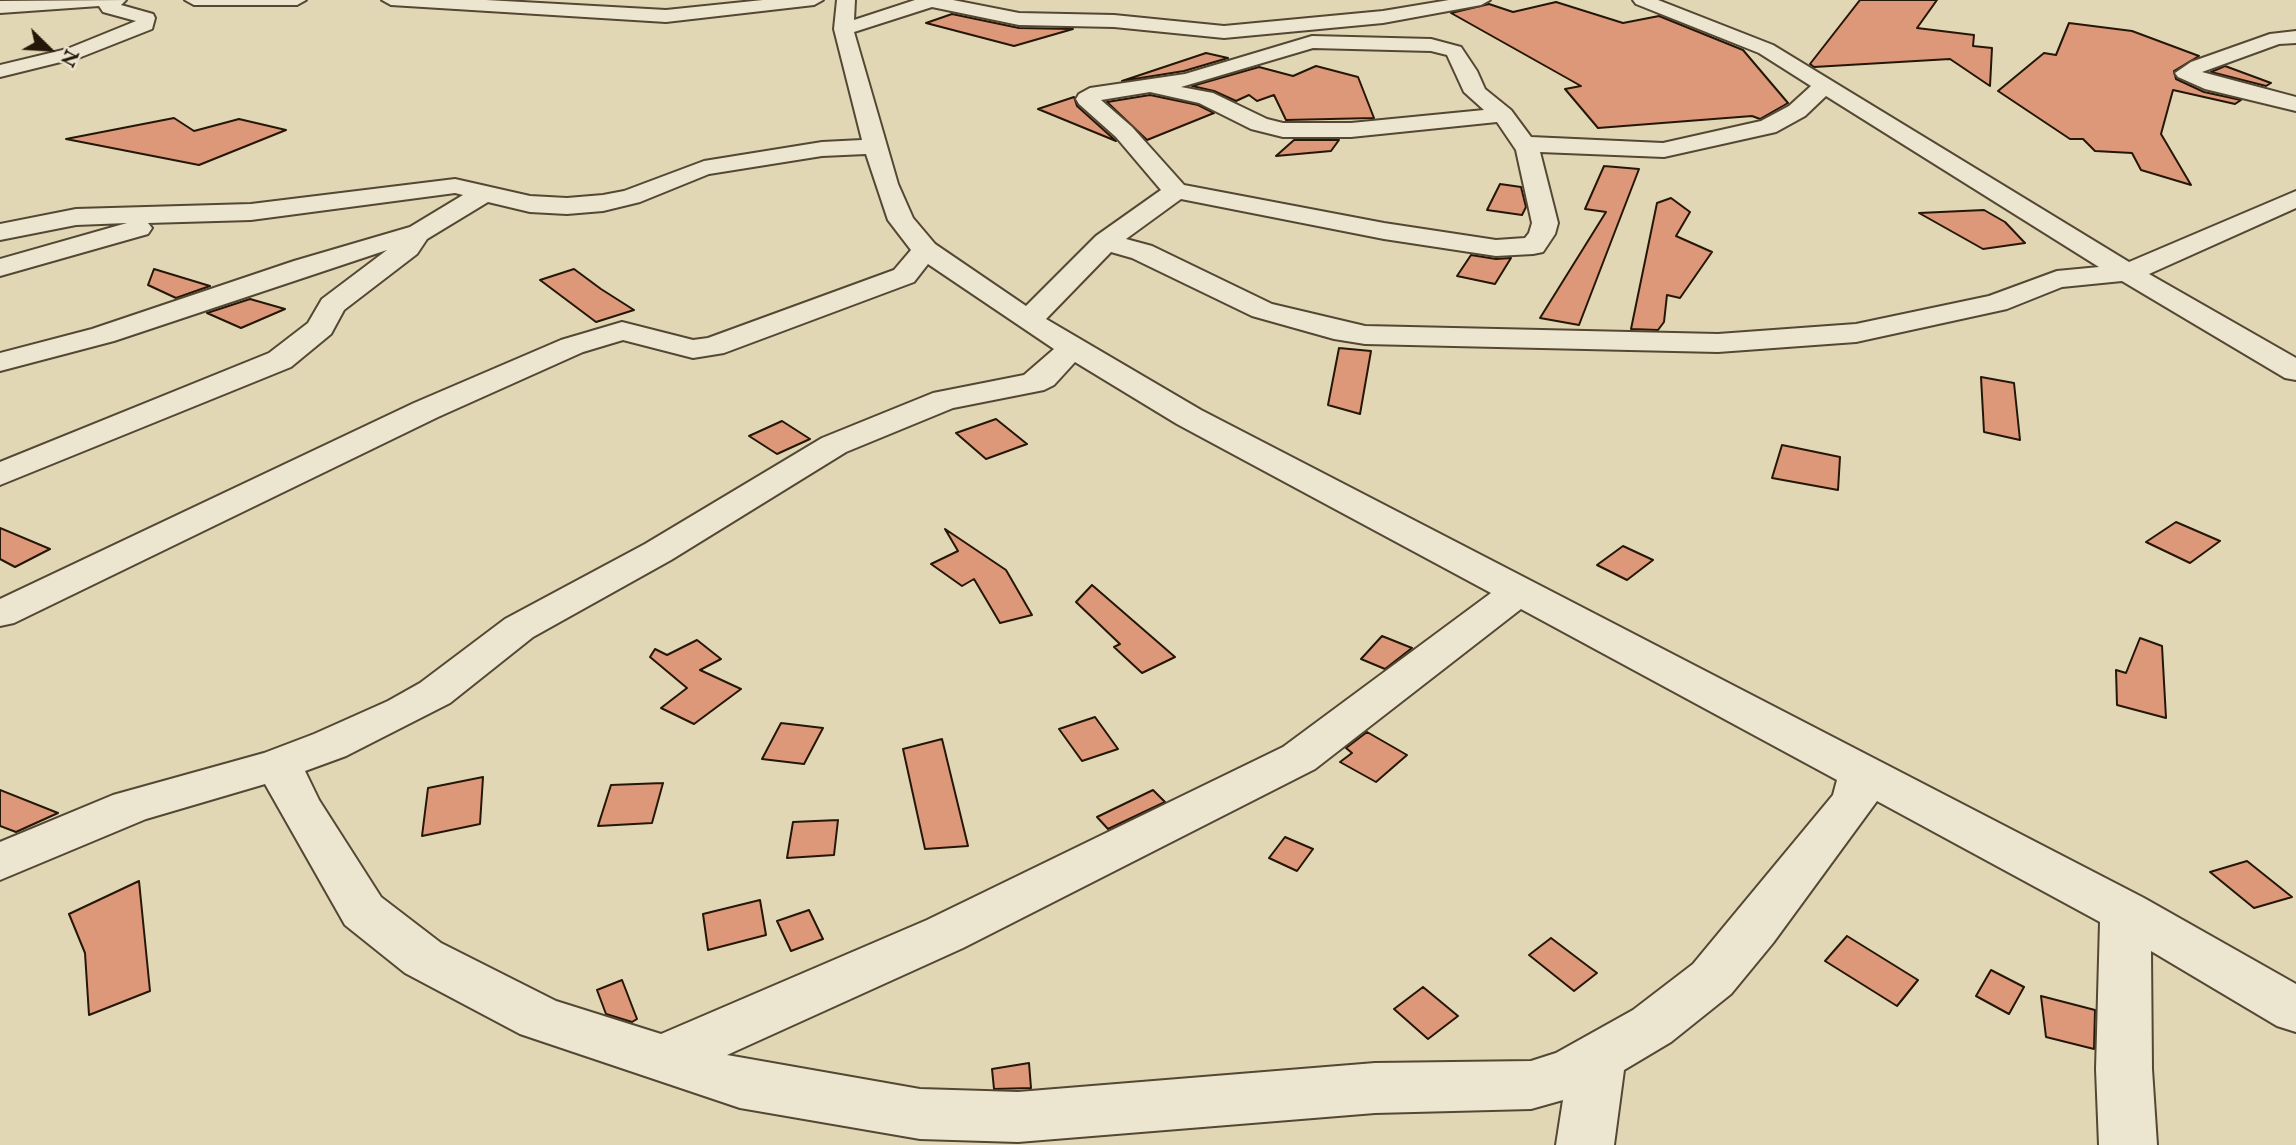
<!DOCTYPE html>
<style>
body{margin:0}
#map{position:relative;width:2296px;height:1145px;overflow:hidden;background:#e1d7b5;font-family:"IM FELL English",serif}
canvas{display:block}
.north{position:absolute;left:14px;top:14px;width:70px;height:70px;-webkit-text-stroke:5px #ece5cf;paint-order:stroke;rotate:114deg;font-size:19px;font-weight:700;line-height:28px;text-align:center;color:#251708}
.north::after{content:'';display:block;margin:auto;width:24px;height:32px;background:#251708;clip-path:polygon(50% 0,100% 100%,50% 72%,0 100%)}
</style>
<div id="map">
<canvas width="2296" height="1145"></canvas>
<div class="north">N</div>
</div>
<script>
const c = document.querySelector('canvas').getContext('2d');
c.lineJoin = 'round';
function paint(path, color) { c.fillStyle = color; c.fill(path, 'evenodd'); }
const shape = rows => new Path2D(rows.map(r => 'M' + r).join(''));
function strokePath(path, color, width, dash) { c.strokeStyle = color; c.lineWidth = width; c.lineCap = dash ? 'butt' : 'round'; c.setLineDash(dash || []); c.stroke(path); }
const building = shape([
 [1860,0,1937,0,1917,28,1974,35,1973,46,1992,48,1990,86,1950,59,1814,67,1810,64,1860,0],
 [1556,2,1623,23,1659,16,1743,50,1788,103,1760,119,1752,116,1598,128,1565,89,1581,86,1451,13,1489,4,1513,12,1556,2],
 [952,14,1019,28,1073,29,1014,46,926,23,952,14],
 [2069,23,2132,31,2199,56,2174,71,2176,79,2204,92,2241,100,2235,104,2173,90,2161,134,2191,185,2141,170,2132,153,2095,151,2083,139,2070,139,1998,91,2044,53,2056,55,2069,23],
 [1206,53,1228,58,1184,71,1122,81,1206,53],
 [1316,66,1358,77,1374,118,1286,120,1274,95,1257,101,1249,95,1236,101,1214,91,1192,86,1259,67,1293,76,1316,66],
 [2225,66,2271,83,2266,86,2211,72,2225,66],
 [1150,95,1198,105,1214,113,1147,140,1107,102,1150,95],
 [1074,97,1077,106,1116,141,1038,109,1074,97],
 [174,118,194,131,239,119,286,130,199,165,66,139,174,118],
 [1294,140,1339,140,1331,151,1276,156,1294,140],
 [1604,166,1639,169,1579,325,1540,318,1606,212,1585,209,1604,166],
 [1500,184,1521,187,1526,207,1522,215,1487,210,1500,184],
 [1671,198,1690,212,1676,236,1712,252,1680,298,1667,295,1664,322,1658,330,1631,329,1657,203,1671,198],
 [1984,210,2005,222,2025,243,1983,249,1919,213,1984,210],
 [1471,255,1496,259,1511,258,1495,284,1457,276,1471,255],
 [154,269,210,286,176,298,148,285,154,269],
 [574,269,601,289,634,310,596,322,540,280,574,269],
 [250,299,285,309,241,328,207,313,250,299],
 [1339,348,1371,351,1360,414,1328,405,1339,348],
 [1981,377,2014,383,2020,440,1984,432,1981,377],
 [996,419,1027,444,986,459,956,433,996,419],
 [782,421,810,439,777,454,749,436,782,421],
 [1782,445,1840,457,1838,490,1772,478,1782,445],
 [2176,522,2220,541,2190,563,2146,542,2176,522],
 [0,528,50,549,15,567,0,559,0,528],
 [945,529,1006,570,1032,615,1000,623,974,579,962,586,931,564,958,551,945,529],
 [1623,546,1653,560,1627,580,1597,565,1623,546],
 [1092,585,1175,657,1142,673,1114,647,1120,644,1076,602,1092,585],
 [1382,636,1412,648,1385,669,1361,659,1382,636],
 [2140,638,2162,646,2166,718,2117,705,2116,670,2126,673,2140,638],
 [697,640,721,659,700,670,741,689,694,724,661,708,687,688,650,657,655,649,667,655,697,640],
 [1095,717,1118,749,1082,761,1059,729,1095,717],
 [781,723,823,728,804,764,762,759,781,723],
 [1367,732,1407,755,1376,782,1340,762,1352,753,1346,748,1367,732],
 [942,739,968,846,925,849,903,749,942,739],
 [483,777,480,824,422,836,428,788,483,777],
 [663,783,652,823,598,826,611,785,663,783],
 [0,790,58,813,16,832,0,826,0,790],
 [1153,790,1165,802,1108,829,1097,817,1153,790],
 [838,820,834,855,787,858,793,822,838,820],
 [1285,837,1313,849,1297,871,1269,858,1285,837],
 [2247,861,2292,897,2254,908,2210,872,2247,861],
 [139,881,150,991,89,1015,85,953,69,914,139,881],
 [760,900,766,935,708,950,703,914,760,900],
 [809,910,823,939,791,951,777,921,809,910],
 [1847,936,1918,980,1897,1006,1825,961,1847,936],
 [1551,938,1597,973,1574,991,1529,955,1551,938],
 [1991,970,2024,987,2009,1014,1976,996,1991,970],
 [622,980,637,1019,632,1022,606,1014,597,990,622,980],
 [1423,987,1458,1016,1428,1039,1394,1009,1423,987],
 [2041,996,2095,1010,2094,1049,2046,1037,2041,996],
 [1029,1063,1031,1088,994,1089,992,1069,1029,1063]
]);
const minor = shape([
 [126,0,121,5,153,14,155,18,152,29,81,57,0,77,0,65,67,49,136,21,103,12,99,6,0,13,0,1,126,0],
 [185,0,306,0,297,5,194,5,185,0],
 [382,0,486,0,666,10,763,0,823,0,814,5,666,22,391,5,382,0],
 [837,0,855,0,854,20,915,0,953,0,1019,13,1114,15,1224,26,1383,11,1449,0,1490,0,1481,5,1383,23,1224,38,1114,27,1019,25,932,7,854,32,898,184,913,218,935,244,1026,306,1096,236,1161,190,1116,137,1079,104,1076,99,1079,94,1090,88,1185,74,1312,36,1431,39,1461,47,1477,71,1485,89,1511,110,1531,137,1663,143,1761,121,1789,106,1811,86,1759,53,1636,4,1633,0,1658,0,1773,45,2129,262,2296,191,2296,208,2149,274,2296,358,2296,380,2285,378,2122,281,2062,287,2007,309,1856,342,1718,352,1365,344,1334,339,1252,316,1132,258,1111,252,1046,319,1201,410,2144,898,2296,984,2296,1032,2277,1026,2151,951,2152,1069,2157,1145,2099,1145,2096,1069,2100,922,1877,801,1773,943,1731,994,1671,1042,1624,1070,1614,1145,1556,1145,1563,1100,1531,1109,1375,1113,1018,1142,920,1139,740,1108,520,1034,405,973,345,925,265,784,146,819,0,880,0,842,113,795,264,753,314,734,388,701,420,683,505,619,645,544,822,438,933,393,1024,375,1054,349,928,264,914,282,724,353,693,358,623,340,583,352,438,417,14,623,0,626,0,599,414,403,561,340,622,322,693,340,708,338,894,270,911,250,888,220,866,154,822,156,709,174,640,202,603,211,567,214,530,212,488,202,427,239,417,254,344,310,331,334,291,367,0,485,0,462,269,353,308,323,322,299,387,250,114,341,0,371,0,353,92,329,294,261,410,227,463,195,455,193,251,220,148,223,152,228,148,234,0,276,0,259,127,223,76,225,0,240,0,224,76,209,251,204,455,179,530,196,567,198,603,195,624,191,704,161,822,142,862,140,834,29,837,0],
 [1313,48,1431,51,1447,55,1464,92,1484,110,1351,123,1283,123,1267,119,1213,93,1181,87,1313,48],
 [1150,92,1199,103,1251,129,1283,137,1351,137,1497,122,1516,150,1532,223,1529,233,1525,238,1496,240,1384,223,1184,185,1132,127,1101,100,1150,92],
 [1826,96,2099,267,2057,271,1989,296,1856,324,1718,334,1365,326,1272,304,1152,246,1126,239,1181,199,1384,239,1496,256,1533,254,1543,252,1555,234,1558,223,1540,152,1664,157,1776,132,1805,116,1826,96],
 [1075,362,1177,424,1491,593,1283,747,927,920,661,1034,556,1001,441,943,381,897,319,800,305,771,346,756,450,703,533,637,671,560,846,452,953,408,1044,390,1054,385,1075,362],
 [1521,609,1837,780,1833,795,1693,964,1633,1010,1556,1053,1531,1061,1375,1063,1018,1092,920,1089,727,1055,963,948,1315,769,1521,609],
 [2296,31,2296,43,2279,44,2202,72,2296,97,2296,111,2205,89,2178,77,2175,73,2191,62,2270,34,2296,31]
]);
paint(building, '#dd9779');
strokePath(building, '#251708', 2);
strokePath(minor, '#544733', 4);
paint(minor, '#ece5cf');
</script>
